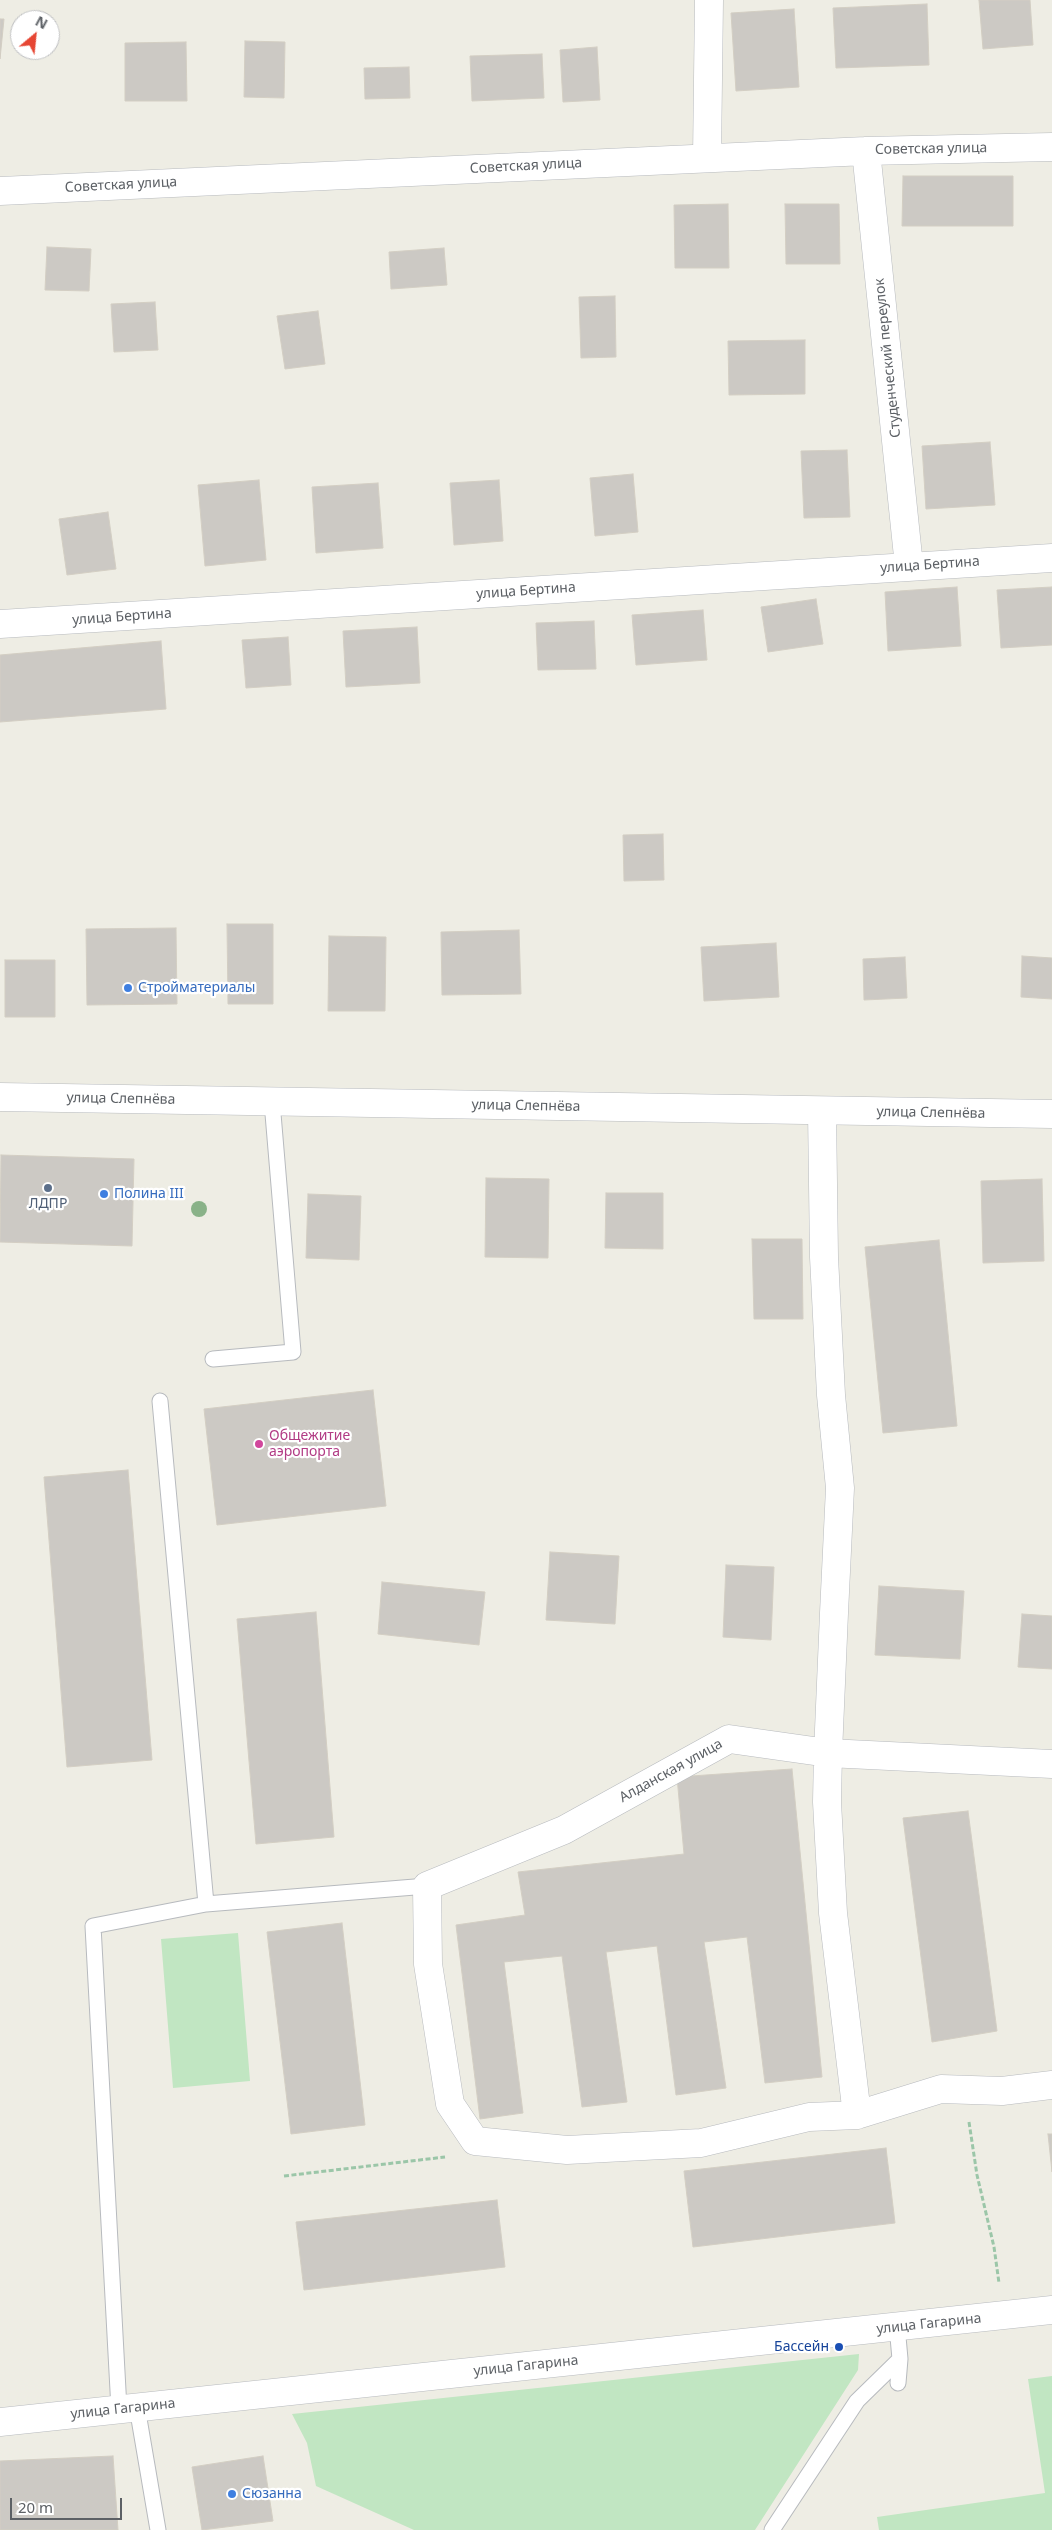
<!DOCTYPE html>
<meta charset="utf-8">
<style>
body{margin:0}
#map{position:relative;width:1052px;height:2530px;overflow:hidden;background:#eeede4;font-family:"Noto Sans",sans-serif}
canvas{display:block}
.north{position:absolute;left:10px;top:10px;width:50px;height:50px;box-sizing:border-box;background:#fff;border:1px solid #bebfc1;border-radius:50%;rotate:28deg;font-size:14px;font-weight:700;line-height:20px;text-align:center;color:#5c6065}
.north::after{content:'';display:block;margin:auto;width:18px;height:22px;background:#e64633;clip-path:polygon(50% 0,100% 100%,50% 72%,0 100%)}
.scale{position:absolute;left:10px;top:2498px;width:112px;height:22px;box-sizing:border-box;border:2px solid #5c6065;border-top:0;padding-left:6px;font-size:15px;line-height:18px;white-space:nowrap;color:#5c6065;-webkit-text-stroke:4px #fff;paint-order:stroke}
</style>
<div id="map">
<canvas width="1052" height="2530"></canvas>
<div class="north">N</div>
<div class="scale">20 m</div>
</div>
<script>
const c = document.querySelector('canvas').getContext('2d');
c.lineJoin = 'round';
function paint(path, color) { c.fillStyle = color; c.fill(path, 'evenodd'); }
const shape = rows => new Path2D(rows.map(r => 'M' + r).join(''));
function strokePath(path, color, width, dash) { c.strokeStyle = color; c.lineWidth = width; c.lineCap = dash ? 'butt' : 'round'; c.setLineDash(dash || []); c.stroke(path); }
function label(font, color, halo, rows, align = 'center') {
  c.font = font + ' "Noto Sans",sans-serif'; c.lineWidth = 4.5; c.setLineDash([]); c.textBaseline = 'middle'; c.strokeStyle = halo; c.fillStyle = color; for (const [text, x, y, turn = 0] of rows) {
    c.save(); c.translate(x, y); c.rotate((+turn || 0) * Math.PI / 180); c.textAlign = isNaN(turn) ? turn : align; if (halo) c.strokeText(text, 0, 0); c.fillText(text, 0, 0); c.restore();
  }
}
const green = shape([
 [238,1933,250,2081,173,2088,161,1939],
 [859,2354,858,2370,755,2530,414,2530,316,2486,307,2443,292,2414],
 [1052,2376,1052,2530,879,2530,877,2517,1045,2493,1028,2379]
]);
const building = shape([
 [979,0,1030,0,1033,45,983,49,979,0],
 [927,4,929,65,836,68,833,8,927,4],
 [794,9,799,87,736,91,731,13,794,9],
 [0,19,4,19,0,59,0,19],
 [245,41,285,42,284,98,244,97,245,41],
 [186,42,187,101,125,101,125,43,186,42],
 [597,47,600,100,563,102,560,50,597,47],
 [542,54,544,98,472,101,470,56,542,54],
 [409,67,410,98,365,99,364,68,409,67],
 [903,176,1013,176,1013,226,902,226,903,176],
 [728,204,729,268,675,268,674,205,728,204],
 [785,204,839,204,840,264,786,264,785,204],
 [47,247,91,249,89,291,45,290,47,247],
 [444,248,447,285,391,289,389,252,444,248],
 [615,296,616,357,581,358,579,297,615,296],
 [155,302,158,350,114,352,111,304,155,302],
 [318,311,325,364,285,369,277,316,318,311],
 [805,340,805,394,729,395,728,341,805,340],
 [990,442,995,505,926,509,922,446,990,442],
 [847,450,850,517,804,518,801,451,847,450],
 [633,474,638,532,595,536,590,478,633,474],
 [259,480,266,560,205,566,198,485,259,480],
 [499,480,503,541,454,545,450,483,499,480],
 [378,483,383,548,316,553,312,487,378,483],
 [108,512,116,569,67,575,59,519,108,512],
 [957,587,961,646,888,651,885,592,957,587],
 [1052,587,1052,645,1001,648,997,590,1052,587],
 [816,599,823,644,768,652,761,607,816,599],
 [703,610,707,660,636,665,632,615,703,610],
 [594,621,596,669,538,670,536,623,594,621],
 [417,627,420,683,346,687,343,631,417,627],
 [288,637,291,685,246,688,242,640,288,637],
 [161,641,166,709,0,722,0,655,161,641],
 [663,834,664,880,624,881,623,835,663,834],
 [227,924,273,924,273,1004,228,1004,227,924],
 [176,928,177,1004,87,1005,86,929,176,928],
 [519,930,521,994,442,995,441,932,519,930],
 [329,936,386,937,385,1011,328,1011,329,936],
 [776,943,779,997,704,1001,701,947,776,943],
 [1022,956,1052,958,1052,999,1021,997,1022,956],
 [905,957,907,998,864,1000,863,959,905,957],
 [5,960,55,960,55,1017,5,1017,5,960],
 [1,1155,134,1159,132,1246,0,1242,1,1155],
 [486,1178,549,1179,548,1258,485,1257,486,1178],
 [1042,1179,1044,1261,983,1263,981,1181,1042,1179],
 [606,1193,663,1193,663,1249,605,1248,606,1193],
 [308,1194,361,1196,359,1260,306,1258,308,1194],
 [752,1239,802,1239,803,1319,754,1319,752,1239],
 [939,1240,957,1426,883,1433,865,1247,939,1240],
 [373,1390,386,1506,217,1525,204,1409,373,1390],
 [128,1470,152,1760,67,1767,44,1477,128,1470],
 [550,1552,619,1556,615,1624,546,1620,550,1552],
 [726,1565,774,1567,771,1640,723,1637,726,1565],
 [382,1582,485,1592,479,1645,378,1634,382,1582],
 [879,1586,964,1591,960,1659,875,1655,879,1586],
 [316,1612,334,1837,256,1844,237,1619,316,1612],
 [1022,1614,1052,1616,1052,1669,1018,1667,1022,1614],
 [792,1769,822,2077,765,2083,747,1937,704,1942,726,2088,676,2095,657,1946,606,1952,627,2102,582,2107,562,1956,504,1962,523,2113,480,2119,456,1925,525,1915,518,1872,684,1854,677,1777,792,1769],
 [968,1811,997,2031,932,2042,903,1818,968,1811],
 [342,1923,365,2125,291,2134,267,1932,342,1923],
 [1048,2134,1052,2134,1052,2172,1048,2134],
 [886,2148,895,2223,693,2247,684,2171,886,2148],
 [497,2200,505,2267,304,2290,296,2222,497,2200],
 [113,2456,118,2530,0,2530,0,2461,113,2456],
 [263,2456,273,2521,202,2530,192,2467,263,2456]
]);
const path = shape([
 [969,2122,977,2175,994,2247,999,2283],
 [284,2176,445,2157]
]);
const service = shape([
 [213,1359,293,1352,272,1102],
 [160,1401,206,1904],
 [897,2326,900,2359,898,2383],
 [137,2407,158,2530],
 [119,2409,93,1926,206,1904,427,1886],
 [772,2530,857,2401,900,2359]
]);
const minor = shape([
 [866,151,909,566],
 [707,158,709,0],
 [0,191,866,151,1052,147],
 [0,624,1052,558],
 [822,1111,824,1257,831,1395,840,1488,834,1613,828,1753,827,1802,833,1913,857,2115,809,2117,701,2143,567,2150,475,2141,450,2104,428,1964,427,1886,564,1830,729,1739,828,1753,1052,1764],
 [857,2115,941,2089,1002,2091,1052,2085],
 [0,2422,1052,2310]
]);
const tertiary = shape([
 [0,1097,1052,1114]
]);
const trees = [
 [199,1209]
];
const markers = [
 [128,988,5,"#3f7fe0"],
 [48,1188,5,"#5c6f8a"],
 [104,1194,5,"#3f7fe0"],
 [259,1444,5,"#d1479c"],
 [839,2347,5,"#1a4fb4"],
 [232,2494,5,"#3f7fe0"]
];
const streetNames = [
 ["Советская улица",931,149,-1],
 ["Советская улица",526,166,-3],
 ["Советская улица",121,185,-3],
 ["Студенческий переулок",888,358,-96],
 ["улица Бертина",930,565,-4],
 ["улица Бертина",526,591,-4],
 ["улица Бертина",122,617,-4],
 ["улица Слепнёва",121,1099,1],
 ["улица Слепнёва",526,1106,1],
 ["улица Слепнёва",931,1113,1],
 ["Алданская улица",671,1771,-29],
 ["улица Гагарина",929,2324,-6],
 ["улица Гагарина",526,2366,-6],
 ["улица Гагарина",123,2409,-6]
];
const shopNames = [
 ["Стройматериалы",138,988],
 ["Полина III",114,1194],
 ["Сюзанна",242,2494]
];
const serviceNames = [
 ["ЛДПР",48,1204]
];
const hotelNames = [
 ["Общежитие",269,1436],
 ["аэропорта",269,1452]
];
const transitNames = [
 ["Бассейн",829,2347]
];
paint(green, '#c1e6c2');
paint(building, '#ccc9c4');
strokePath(building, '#d3cec3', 1);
strokePath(service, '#b7babe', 17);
strokePath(minor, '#b7babe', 29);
strokePath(tertiary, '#b7babe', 29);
strokePath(path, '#9bc6a8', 3, [5, 2.5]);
strokePath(service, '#fff', 15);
strokePath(minor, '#fff', 28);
strokePath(tertiary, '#fff', 28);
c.fillStyle = '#89b288';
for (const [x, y] of trees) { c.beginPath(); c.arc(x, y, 8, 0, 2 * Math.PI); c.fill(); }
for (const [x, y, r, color] of markers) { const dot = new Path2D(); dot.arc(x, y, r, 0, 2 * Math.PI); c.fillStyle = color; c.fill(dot); strokePath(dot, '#fff', 2); }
label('14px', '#5c6065', '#fff', streetNames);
label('14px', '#366cbe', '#fff', shopNames, 'left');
label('14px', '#4e5e75', '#fff', serviceNames);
label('14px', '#b23c85', '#fff', hotelNames, 'left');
label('14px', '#164399', '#fff', transitNames, 'right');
</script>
